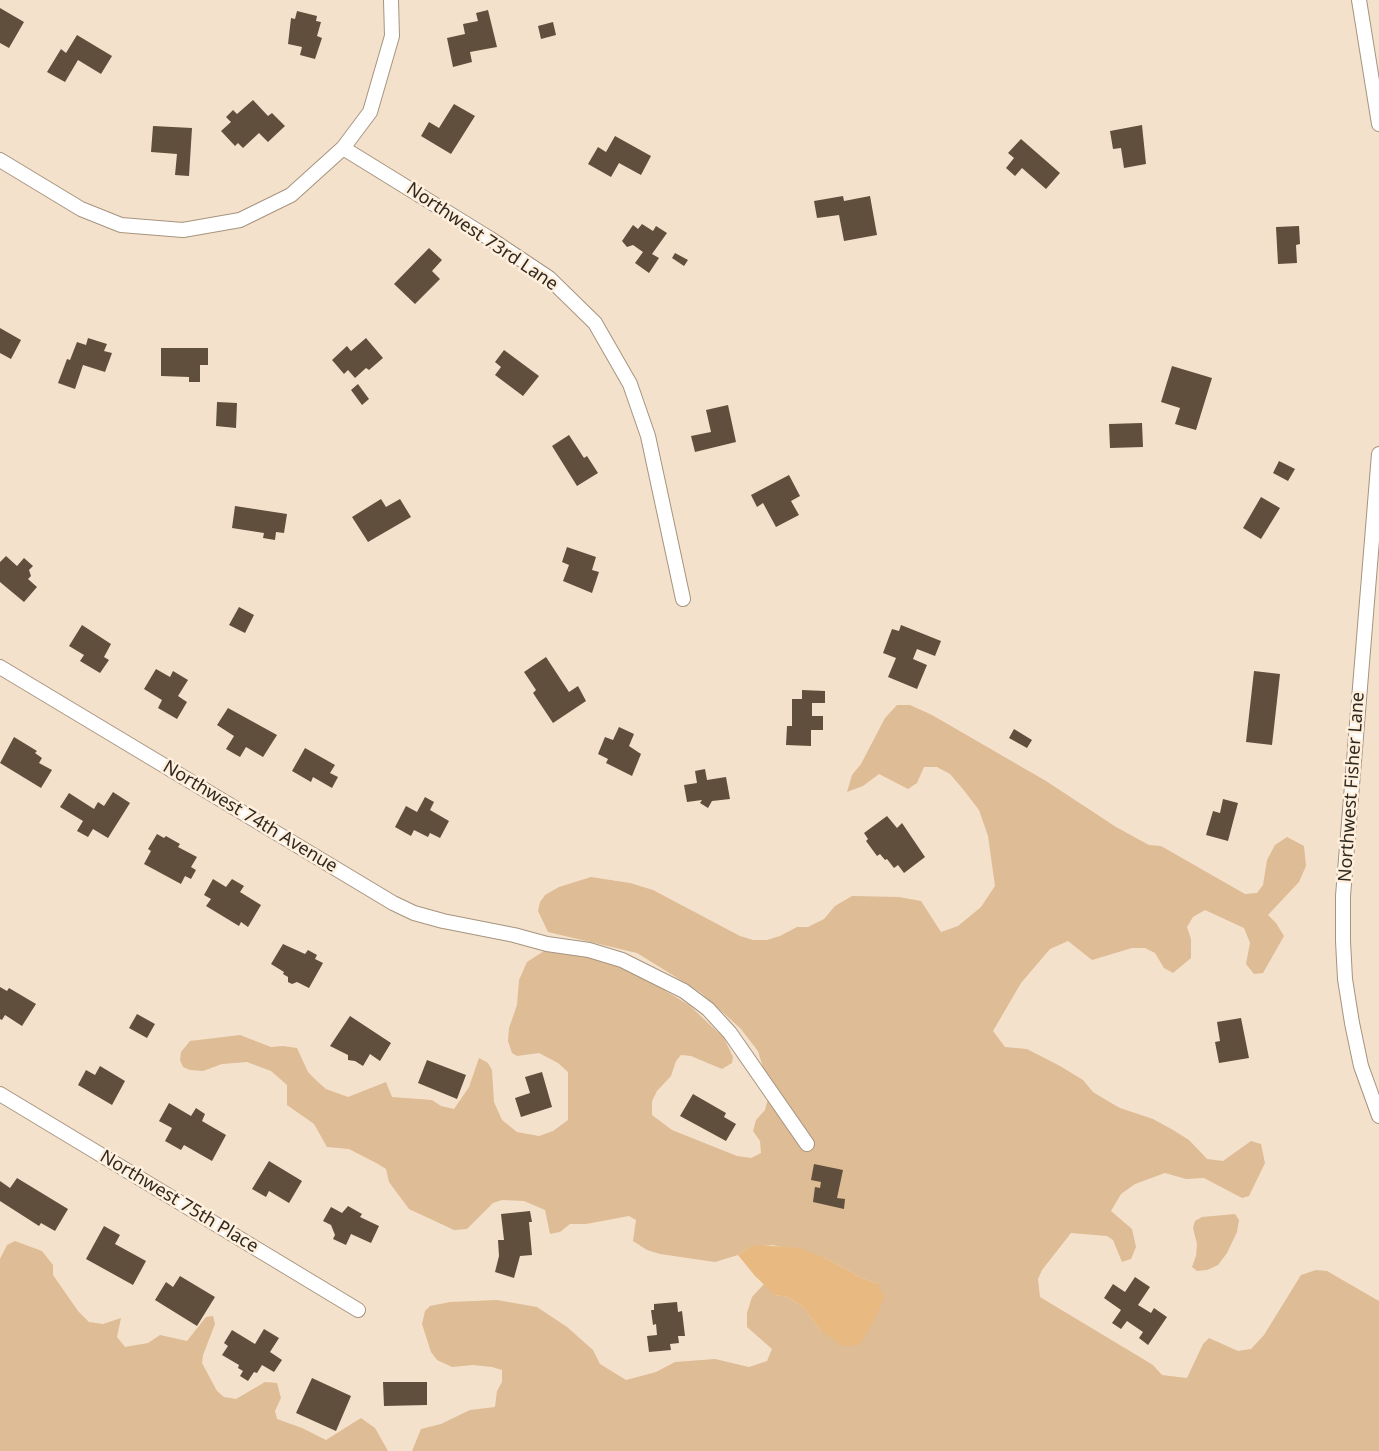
<!DOCTYPE html>
<style>
body{margin:0}
canvas{display:block;background:#f4e1cb}
</style>
<canvas width="1379" height="1451"></canvas>
<script>
const c = document.querySelector('canvas').getContext('2d');
c.lineJoin = 'round';
function paint(path, color) { c.fillStyle = color; c.fill(path, 'evenodd'); }
const shape = rows => new Path2D(rows.map(r => 'M' + r).join(''));
function strokePath(path, color, width, dash) { c.strokeStyle = color; c.lineWidth = width; c.lineCap = dash ? 'butt' : 'round'; c.setLineDash(dash || []); c.stroke(path); }
function label(font, color, halo, rows, align = 'center') {
  c.font = font + ' "Noto Sans",sans-serif'; c.lineWidth = 5; c.setLineDash([]); c.textBaseline = 'middle'; c.strokeStyle = halo; c.fillStyle = color; for (const [text, x, y, turn = 0] of rows) {
    c.save(); c.translate(x, y); c.rotate((+turn || 0) * Math.PI / 180); c.textAlign = isNaN(turn) ? turn : align; if (halo) c.strokeText(text, 0, 0); c.fillText(text, 0, 0); c.restore();
  }
}
const green = shape([
 [897,705,910,705,932,715,1046,781,1116,827,1149,845,1161,846,1245,894,1257,893,1263,885,1267,860,1275,845,1287,837,1304,846,1306,866,1299,882,1268,915,1276,923,1284,936,1263,973,1254,974,1246,964,1250,943,1244,928,1205,910,1193,917,1187,927,1191,939,1191,958,1173,973,1164,968,1155,953,1145,948,1132,948,1092,960,1068,941,1050,949,1021,983,993,1031,1005,1047,1027,1049,1060,1066,1083,1080,1093,1092,1106,1100,1120,1108,1153,1119,1173,1130,1189,1140,1207,1159,1223,1161,1251,1141,1261,1144,1265,1163,1249,1196,1242,1198,1204,1178,1186,1179,1165,1173,1135,1184,1121,1194,1111,1211,1132,1229,1136,1247,1131,1259,1122,1262,1113,1240,1107,1236,1071,1233,1042,1270,1038,1279,1040,1297,1153,1365,1162,1375,1187,1378,1203,1344,1209,1338,1238,1351,1251,1349,1264,1335,1301,1275,1316,1270,1327,1271,1379,1301,1379,1451,412,1451,421,1429,441,1424,470,1410,495,1407,497,1391,502,1382,502,1370,492,1367,473,1365,452,1367,437,1360,431,1352,422,1324,425,1311,430,1306,450,1302,497,1300,537,1307,567,1327,593,1350,600,1364,626,1380,656,1372,675,1362,715,1359,749,1367,767,1361,772,1349,747,1327,747,1313,752,1297,765,1283,775,1295,788,1297,803,1307,821,1331,878,1284,862,1278,825,1258,773,1245,749,1247,738,1255,715,1262,660,1254,647,1250,633,1241,636,1220,629,1216,586,1224,570,1224,560,1232,550,1234,545,1210,524,1201,502,1200,493,1203,467,1229,454,1230,409,1209,389,1182,386,1169,378,1164,349,1149,327,1147,314,1124,287,1105,287,1085,271,1071,247,1062,222,1064,203,1071,190,1070,183,1067,180,1060,181,1052,190,1041,240,1035,271,1047,283,1046,297,1048,308,1072,318,1082,326,1089,348,1097,386,1082,392,1097,432,1100,441,1106,454,1109,469,1087,479,1058,488,1063,492,1070,494,1102,502,1120,517,1132,539,1136,553,1131,568,1120,568,1072,558,1063,539,1053,517,1056,512,1053,508,1041,509,1028,517,1005,519,980,527,962,544,951,555,948,581,952,598,961,623,966,639,975,689,1005,724,1038,733,1057,732,1063,722,1069,691,1056,681,1055,676,1061,671,1076,657,1091,652,1101,652,1115,672,1130,737,1156,751,1158,761,1153,760,1141,753,1131,756,1120,765,1110,770,1091,758,1051,740,1028,700,992,637,953,548,932,538,911,540,902,545,895,559,887,591,877,630,883,653,890,740,936,753,940,767,940,780,936,797,927,808,927,824,919,835,906,852,896,899,897,921,901,941,932,958,926,981,907,995,886,988,836,979,810,962,788,950,774,937,767,924,767,917,783,908,789,879,774,863,786,847,792,852,775,861,764,885,718],
 [1235,1214,1239,1220,1237,1232,1227,1253,1218,1265,1207,1270,1197,1271,1192,1267,1196,1256,1197,1244,1193,1228,1195,1221,1202,1217],
 [15,1241,42,1251,53,1265,53,1275,78,1311,89,1322,103,1324,121,1318,117,1337,125,1347,148,1343,160,1335,187,1341,206,1317,213,1316,215,1324,203,1355,202,1363,217,1391,224,1397,236,1399,265,1382,277,1383,281,1398,275,1411,277,1419,302,1428,326,1440,361,1418,375,1428,388,1451,0,1451,0,1259,7,1245]
]);
const water = shape([
 [759,1245,800,1248,825,1258,862,1278,878,1284,884,1298,875,1319,859,1345,843,1346,821,1331,803,1307,788,1297,775,1295,755,1276,738,1255,749,1247]
]);
const building = shape([
 [0,8,24,22,9,48,0,43],
 [488,10,497,47,470,52,472,62,453,67,447,38,465,34,463,24,478,21,476,13],
 [297,11,317,16,316,21,321,22,317,36,322,38,315,59,300,55,302,47,288,44,291,18,295,19],
 [553,22,556,35,541,39,538,26],
 [77,35,112,56,101,74,78,60,65,82,47,72,61,49,66,53],
 [253,100,268,116,272,113,285,126,268,142,259,133,243,148,238,143,235,146,221,131,231,122,226,117,233,110,237,114],
 [454,104,475,116,451,154,421,136,429,122,439,128],
 [1142,125,1146,164,1124,168,1121,148,1113,149,1110,131],
 [153,126,192,128,189,176,175,175,177,154,151,152],
 [615,136,651,156,641,175,619,163,611,177,588,164,598,147,606,152],
 [1021,139,1060,173,1046,189,1022,168,1015,176,1006,168,1014,158,1008,153],
 [843,196,844,201,870,196,877,235,844,241,839,215,817,218,814,201],
 [642,224,653,231,656,226,667,233,652,254,659,258,649,273,635,263,643,252,633,245,627,247,622,241,633,225,638,229],
 [1299,226,1300,244,1296,245,1297,263,1278,264,1276,227],
 [429,248,442,260,432,271,440,279,415,304,394,284],
 [675,253,688,260,684,266,672,258],
 [0,328,21,340,11,359,0,353],
 [88,338,107,344,104,351,112,353,105,372,83,365,75,389,58,383,67,359,70,360,77,342,86,345],
 [366,338,383,358,369,370,366,368,355,378,348,370,344,374,332,360,347,346,351,351],
 [161,348,208,348,208,365,200,365,200,382,189,382,189,377,161,376],
 [504,350,539,376,523,396,495,375,501,367,495,362],
 [1172,366,1212,378,1196,430,1175,424,1180,408,1161,402],
 [358,384,369,399,362,405,351,390],
 [217,402,237,403,236,428,216,426],
 [728,405,736,442,695,452,691,436,711,432,706,410],
 [1142,423,1143,447,1110,448,1109,424],
 [569,435,584,458,587,456,598,473,577,486,552,446],
 [1279,461,1295,469,1288,481,1273,473],
 [789,475,800,496,791,501,799,515,776,527,763,503,757,507,751,495],
 [1261,497,1280,508,1261,539,1243,528],
 [381,499,386,507,400,499,411,517,368,542,352,517],
 [235,506,287,514,284,533,276,532,275,540,263,538,264,533,232,528],
 [567,547,596,557,592,570,599,572,592,593,563,581,569,565,562,562],
 [6,556,17,566,24,558,33,566,29,570,31,576,28,579,37,587,24,602,0,582,0,562],
 [239,607,254,615,245,633,229,625],
 [82,625,111,644,104,657,109,660,100,673,80,661,84,655,69,646],
 [901,625,941,641,935,656,917,649,913,659,927,665,917,689,888,677,896,658,883,653,892,629,899,631],
 [546,657,569,692,578,686,586,701,553,723,533,693,536,690,524,672],
 [156,669,170,677,173,671,188,680,178,696,187,702,177,719,158,708,162,700,144,689],
 [1254,671,1280,674,1272,745,1246,742],
 [802,690,825,691,825,703,812,703,812,716,823,716,823,730,811,730,811,746,786,745,787,726,792,726,792,699,802,699],
 [228,708,277,735,263,757,246,747,240,757,226,749,234,736,217,725],
 [619,727,634,734,629,746,641,754,632,776,606,763,608,759,598,754,605,737,613,740],
 [1014,729,1032,740,1027,748,1009,738],
 [14,737,37,751,35,753,42,758,39,763,52,770,41,788,0,763],
 [305,748,335,765,330,773,338,777,332,788,313,777,311,782,292,771],
 [705,769,707,780,726,777,730,799,712,801,708,808,700,803,702,800,687,802,684,785,697,783,695,771],
 [113,792,130,803,108,838,93,829,88,837,77,831,83,821,60,807,69,793,94,809,98,802,104,806],
 [425,797,434,802,430,810,449,821,440,838,430,833,428,837,414,830,411,836,395,827,406,806,417,812],
 [1223,799,1238,803,1228,841,1206,835,1213,811,1220,813],
 [887,816,897,828,902,823,925,857,904,873,898,865,894,868,887,859,885,860,880,854,877,856,866,841,868,839,864,833],
 [157,834,164,838,166,836,180,844,178,847,197,857,191,867,196,870,191,879,185,876,181,884,144,864,151,851,148,849],
 [213,879,226,887,232,879,244,886,240,892,261,905,248,927,241,922,239,926,206,906,211,899,204,895],
 [283,944,305,954,308,950,317,955,315,959,323,963,309,988,297,982,292,984,288,982,288,977,283,974,284,972,271,964],
 [0,987,7,991,9,988,36,1004,22,1026,5,1015,2,1020,0,1019],
 [137,1014,155,1024,147,1038,129,1028],
 [350,1016,391,1043,380,1061,370,1054,363,1066,355,1061,348,1060,348,1055,330,1046],
 [1241,1018,1249,1058,1219,1063,1215,1042,1220,1041,1217,1022],
 [427,1060,466,1075,457,1099,418,1083],
 [100,1066,125,1081,112,1105,78,1085,86,1070,95,1075],
 [542,1072,552,1107,521,1117,515,1098,530,1093,525,1077],
 [693,1094,726,1113,724,1117,736,1124,726,1141,680,1116],
 [169,1103,191,1116,196,1108,205,1114,202,1121,226,1135,212,1161,184,1145,181,1150,165,1141,172,1128,159,1121],
 [269,1161,302,1181,289,1203,269,1191,266,1197,252,1189],
 [814,1164,843,1170,837,1198,845,1199,844,1209,813,1202,815,1187,820,1188,821,1182,811,1180],
 [17,1178,68,1209,55,1231,41,1223,39,1226,0,1201,0,1181,10,1188],
 [348,1206,362,1214,360,1217,379,1226,371,1243,351,1234,346,1245,333,1239,335,1235,331,1225,323,1221,331,1207,342,1213],
 [530,1211,532,1222,529,1222,532,1255,520,1256,514,1278,495,1272,499,1256,498,1240,504,1240,501,1214],
 [104,1226,120,1235,115,1244,146,1261,133,1285,86,1259],
 [180,1276,215,1297,197,1326,155,1300,166,1282,173,1287],
 [1135,1277,1150,1287,1138,1305,1151,1313,1154,1308,1167,1317,1148,1345,1139,1338,1143,1332,1127,1321,1121,1329,1112,1323,1121,1310,1104,1298,1113,1284,1125,1292],
 [677,1302,678,1312,682,1311,685,1336,678,1336,679,1343,670,1344,671,1350,649,1352,647,1336,657,1335,656,1324,653,1325,651,1310,654,1310,654,1304],
 [264,1329,279,1338,270,1352,282,1360,274,1372,262,1365,257,1373,254,1372,248,1381,240,1376,243,1371,238,1368,239,1365,222,1355,228,1346,224,1343,232,1330,255,1344],
 [312,1378,351,1396,336,1431,296,1413],
 [383,1382,427,1382,427,1405,384,1406]
]);
const minor = shape([
 [1359,0,1379,124],
 [343,148,489,238,549,278,595,323,630,384,648,436,683,599],
 [0,160,81,209,121,225,183,230,240,220,291,195,343,148,370,112,392,36,391,0],
 [1379,454,1343,896,1343,941,1345,979,1352,1023,1361,1066,1379,1116],
 [0,667,393,903,414,913,443,921,514,935,547,944,589,950,622,960,684,991,708,1009,730,1033,807,1144],
 [0,1094,358,1310]
]);
const streetNames = [
 ["Northwest 73rd Lane",482,237,34],
 ["Northwest Fisher Lane",1352,787,-86],
 ["Northwest 74th Avenue",250,817,31],
 ["Northwest 75th Place",179,1202,31]
];
paint(green, '#debc95');
paint(water, '#e8b981');
paint(building, '#5f4f3c');
strokePath(minor, '#a6947f', 16);
strokePath(minor, '#fff', 14);
label('18px', '#302920', '#ffefdd', streetNames);
</script>
